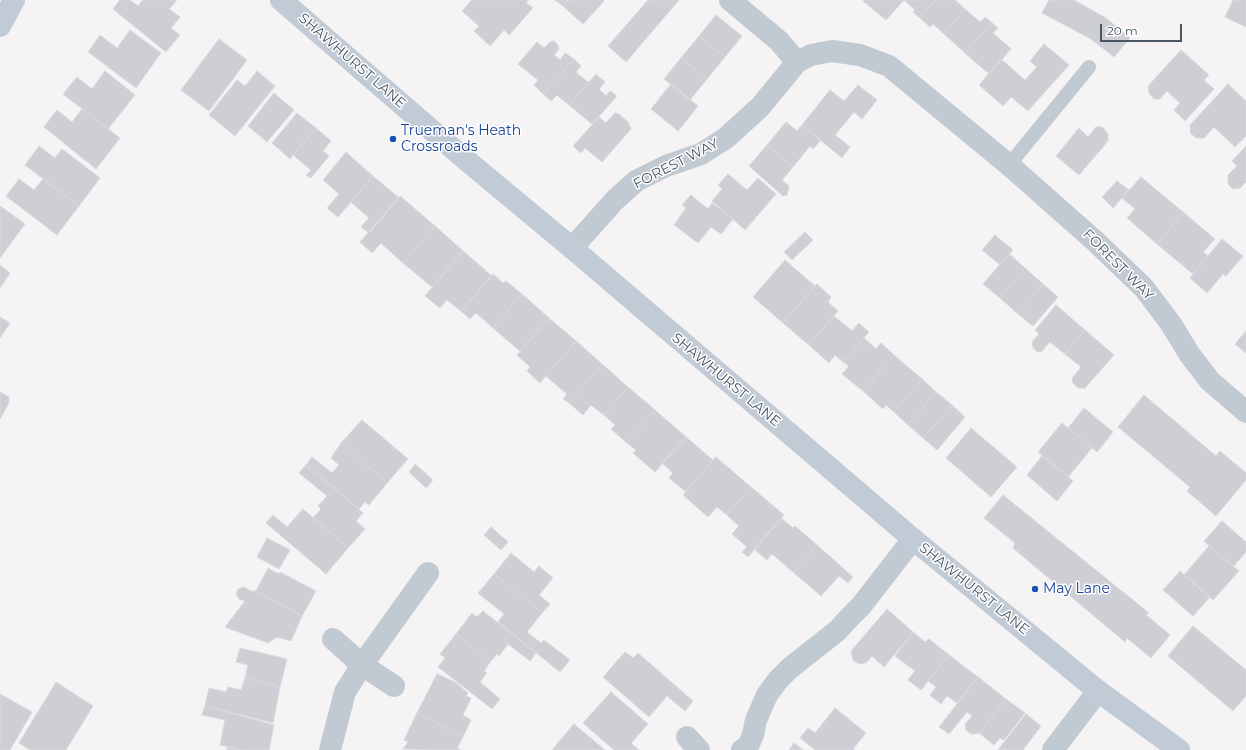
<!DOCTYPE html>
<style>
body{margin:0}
#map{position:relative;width:1246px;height:750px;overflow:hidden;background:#f5f3f3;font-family:Montserrat,sans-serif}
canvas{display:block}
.scale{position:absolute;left:1100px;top:24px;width:82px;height:18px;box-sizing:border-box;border:2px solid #4a5661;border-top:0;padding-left:5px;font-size:12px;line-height:14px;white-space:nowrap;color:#4a5661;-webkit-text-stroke:3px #fff;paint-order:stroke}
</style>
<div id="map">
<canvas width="1246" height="750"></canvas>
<div class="scale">20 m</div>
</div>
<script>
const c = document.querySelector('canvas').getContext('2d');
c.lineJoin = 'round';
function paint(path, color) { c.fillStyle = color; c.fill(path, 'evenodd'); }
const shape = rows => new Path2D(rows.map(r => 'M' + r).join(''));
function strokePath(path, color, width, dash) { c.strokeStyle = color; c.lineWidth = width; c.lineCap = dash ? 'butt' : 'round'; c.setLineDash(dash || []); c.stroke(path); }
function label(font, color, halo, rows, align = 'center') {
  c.font = font + ' Montserrat,sans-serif'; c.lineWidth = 3; c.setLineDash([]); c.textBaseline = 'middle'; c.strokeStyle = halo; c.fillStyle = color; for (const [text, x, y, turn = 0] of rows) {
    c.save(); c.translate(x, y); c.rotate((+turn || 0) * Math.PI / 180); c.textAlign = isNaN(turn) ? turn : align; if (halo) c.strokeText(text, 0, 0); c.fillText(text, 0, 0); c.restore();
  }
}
const building = shape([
 [120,0,130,0,138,6,143,0,177,0,169,9,180,17,171,28,180,35,166,52,113,9,120,0],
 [472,0,528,0,526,3,533,8,509,35,504,30,490,46,474,31,479,26,462,11,472,0],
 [555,0,568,0,563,6,555,0],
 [568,0,603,0,604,1,583,24,563,6,568,0],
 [648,0,679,0,626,62,608,46,648,0],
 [864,0,904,0,886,20,863,1,864,0],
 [904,0,936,0,920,18,913,12,915,10,904,0],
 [936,0,955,0,965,9,944,34,933,24,930,27,920,18,936,0],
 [1049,0,1074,0,1106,18,1130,38,1114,57,1091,39,1042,13,1049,0],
 [1233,0,1246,0,1246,27,1225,17,1233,0],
 [965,9,980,22,985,17,992,23,965,53,944,34,965,9],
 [716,15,742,36,725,57,699,36,716,15],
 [992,23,998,28,993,33,1011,49,989,74,965,53,992,23],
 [130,30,161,53,136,88,88,52,100,35,117,48,130,30],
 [699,36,725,57,707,79,681,58,699,36],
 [219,39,247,60,209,111,181,90,219,39],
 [554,41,558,45,559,49,554,55,560,60,565,53,574,59,543,94,534,85,538,80,518,64,537,42,544,48,550,42,554,41],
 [1044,44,1069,65,1028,111,1011,97,1003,106,979,85,1001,59,1025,80,1037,67,1030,61,1044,44],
 [1181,50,1209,75,1204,80,1214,89,1185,121,1174,110,1180,103,1167,91,1160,99,1154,99,1149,93,1148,86,1181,50],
 [681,58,707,79,690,100,664,79,681,58],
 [574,59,581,66,576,72,589,83,569,105,557,95,551,101,543,94,574,59],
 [105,71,135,95,108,129,63,94,77,77,92,89,105,71],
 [257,71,275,86,235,136,209,115,237,80,245,86,257,71],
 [596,74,605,82,599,89,606,96,610,91,617,96,592,124,569,105,596,74],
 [671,84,698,106,678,131,651,109,671,84],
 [1228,84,1246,101,1246,136,1235,147,1214,127,1204,138,1197,138,1191,134,1190,125,1228,84],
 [858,85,877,100,862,119,854,112,835,135,850,147,842,158,802,125,830,90,844,101,858,85],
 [274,93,294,110,267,142,248,126,274,93],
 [82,109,120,138,96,169,44,127,57,110,72,122,82,109],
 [297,113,316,128,290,159,272,143,297,113],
 [615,113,619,114,628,122,631,129,602,162,585,148,581,153,573,146,599,117,606,123,615,113],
 [786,122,797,131,802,125,821,140,813,149,810,146,793,167,767,145,786,122],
 [1096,127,1102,127,1108,134,1108,141,1079,175,1056,156,1079,128,1088,137,1096,127],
 [316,128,331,141,323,151,329,156,311,178,306,175,311,170,293,155,316,128],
 [767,145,793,167,782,180,789,186,787,195,783,196,749,166,767,145],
 [39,146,55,158,62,149,100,178,79,206,25,165,39,146],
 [1246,146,1246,182,1240,188,1233,189,1228,184,1228,175,1237,166,1232,161,1246,146],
 [346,152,373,176,338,217,327,208,339,194,323,180,346,152],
 [728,174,747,190,758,178,776,194,745,230,712,201,722,189,718,185,728,174],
 [373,176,399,198,369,233,361,227,369,218,351,202,373,176],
 [1141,177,1183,212,1157,244,1127,218,1135,209,1122,198,1141,177],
 [19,179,34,190,43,179,79,206,57,235,6,196,19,179],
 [1117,181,1129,190,1113,208,1102,197,1117,181],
 [691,195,708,209,712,203,733,219,721,234,711,227,698,243,674,225,686,208,682,205,691,195],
 [400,196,435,226,403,263,381,243,372,253,360,242,400,196],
 [0,206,25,224,0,258,0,206],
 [1183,212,1215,239,1203,252,1208,256,1193,274,1157,244,1183,212],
 [435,226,463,251,432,287,403,263,435,226],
 [805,232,813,240,792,260,784,252,805,232],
 [995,235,1013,250,1000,265,982,250,995,235],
 [1222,239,1243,256,1226,276,1223,274,1207,293,1190,278,1222,239],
 [463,251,492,276,461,311,447,300,440,308,425,296,463,251],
 [1009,254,1025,268,1000,298,983,284,1009,254],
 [785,260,815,286,783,323,753,297,785,260],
 [0,265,10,273,0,288,0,265],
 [1025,268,1043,284,1018,314,1000,298,1025,268],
 [493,274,503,283,506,281,522,294,493,328,476,313,470,319,461,311,493,274],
 [817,284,831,297,828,302,838,311,809,345,783,323,817,284],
 [1043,284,1058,297,1033,326,1018,314,1043,284],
 [522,294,549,318,520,351,493,328,522,294],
 [1056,305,1085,330,1065,354,1050,342,1041,352,1036,351,1033,347,1032,342,1039,334,1035,330,1056,305],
 [834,316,852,331,859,323,869,332,843,362,835,355,829,363,809,345,834,316],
 [0,317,10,323,0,338,0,317],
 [549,318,576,341,540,383,527,371,530,367,517,355,549,318],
 [1085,330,1114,355,1085,388,1078,388,1072,382,1073,377,1081,367,1065,354,1085,330],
 [1246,331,1246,353,1235,344,1246,331],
 [864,338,876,349,881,343,894,355,863,391,842,374,849,366,843,362,864,338],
 [576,341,602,364,569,403,563,399,567,394,546,376,576,341],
 [894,355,922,379,894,412,886,405,883,409,863,391,894,355],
 [602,364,628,387,604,415,591,405,583,415,569,403,602,364],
 [922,379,936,392,908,425,894,412,922,379],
 [628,387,655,410,627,443,611,429,615,425,604,415,628,387],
 [0,392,9,397,9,403,0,419,0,392],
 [936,392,952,405,923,438,908,425,936,392],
 [1144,395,1216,456,1220,451,1246,473,1246,480,1216,516,1187,491,1190,487,1118,427,1144,395],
 [952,405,965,417,937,450,923,438,952,405],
 [1084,408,1113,432,1097,452,1068,428,1084,408],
 [655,410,686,437,655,472,633,453,636,450,627,443,655,410],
 [362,420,408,459,387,483,341,443,362,420],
 [1062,423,1092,448,1068,477,1038,452,1062,423],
 [971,428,1017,467,991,497,946,458,971,428],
 [686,437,713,460,686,492,669,478,673,473,662,463,686,437],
 [341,443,387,483,369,505,365,502,359,509,306,465,312,457,332,473,339,465,331,458,341,443],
 [1042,456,1073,481,1057,501,1027,475,1042,456],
 [716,457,751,487,727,515,717,507,708,517,683,495,716,457],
 [415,464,433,480,426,488,409,472,415,464],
 [306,465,363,513,356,521,365,529,348,548,313,518,321,509,318,506,327,496,299,473,306,465],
 [751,487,784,515,748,557,742,552,747,547,732,534,739,526,727,515,751,487],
 [1003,495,1149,613,1146,615,1170,635,1151,658,1127,638,1125,642,1013,548,1015,543,984,518,1003,495],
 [303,509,348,548,326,574,266,523,273,515,287,527,303,509],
 [781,518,793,528,795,526,817,545,793,572,772,554,767,560,754,549,781,518],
 [1222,521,1246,542,1246,552,1233,567,1204,541,1222,521],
 [491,527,508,542,501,550,484,535,491,527],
 [267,538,290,550,279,569,257,557,267,538],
 [817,545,853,577,848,583,839,576,821,596,793,572,817,545],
 [1209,546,1239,571,1213,600,1184,575,1209,546],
 [511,553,534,572,539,566,553,578,539,595,550,604,542,613,494,574,511,553],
 [268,568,279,574,280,572,316,591,302,616,256,591,268,568],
 [1180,571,1210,597,1193,616,1163,590,1180,571],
 [494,574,542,613,527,632,541,643,544,640,570,660,560,672,498,622,504,614,478,593,494,574],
 [244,587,251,591,256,591,302,616,291,641,277,637,268,643,225,627,245,601,239,599,236,594,238,589,244,587],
 [887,609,913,632,884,667,872,656,867,662,862,664,857,663,853,660,851,651,887,609],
 [483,611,536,653,530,661,508,644,499,656,497,654,491,661,456,634,472,613,477,617,483,611],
 [1193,626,1246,670,1246,696,1233,711,1168,656,1193,626],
 [913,632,925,642,929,639,949,655,921,690,908,680,915,671,895,656,913,632],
 [456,634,491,661,484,671,487,673,480,682,500,699,492,709,438,667,445,658,440,654,456,634],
 [240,648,287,659,280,687,245,678,248,665,236,662,240,648],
 [625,652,633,658,638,653,693,701,685,711,667,696,649,717,603,677,625,652],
 [949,655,978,677,957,703,947,696,941,704,930,695,936,687,928,681,949,655],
 [437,674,455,682,468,693,466,696,471,698,463,715,471,720,463,737,417,713,437,674],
 [978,677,1006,699,979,733,971,734,966,730,965,724,972,716,967,712,949,734,939,727,978,677],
 [245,678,280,687,273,723,205,706,209,688,226,692,228,687,241,690,245,678],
 [56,682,93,706,66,750,30,750,19,743,56,682],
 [611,692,648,724,631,743,639,750,614,750,583,723,611,692],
 [0,694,32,712,10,750,0,750,0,694],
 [1006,699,1025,713,1004,740,1000,738,994,745,979,733,1006,699],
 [205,706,274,725,269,750,243,750,220,745,225,720,202,715,205,706],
 [835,708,866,733,853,749,855,750,815,750,800,738,808,728,815,733,835,708],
 [417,713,463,737,457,748,461,750,403,749,408,742,404,740,417,713],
 [1026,714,1041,726,1023,750,998,750,1026,714],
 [574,724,605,750,552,750,574,724],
 [794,743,803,750,789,750,794,743],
 [227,747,243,750,227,750,227,747]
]);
const lane = shape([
 [1009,165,1089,67]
]);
const street = shape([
 [730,0,779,41,797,62],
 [572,248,615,200,636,181,666,166,701,154,726,138,760,107,797,62,811,55,832,51,860,55,889,66,1009,165,1095,241,1144,288,1171,324,1190,355,1210,381,1246,412],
 [333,639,362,665,394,686],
 [687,737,699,750],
 [330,750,345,692,362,665,428,573],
 [742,750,748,746,753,735,756,720,767,695,778,680,790,668,837,631,850,617,861,606,913,539],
 [1053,750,1098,691]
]);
const secondary = shape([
 [281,0,465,159,572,248,913,539,1098,691,1179,750],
 [0,26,14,0]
]);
const markers = [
 [393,139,4,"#1a4fb4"],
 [1035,589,4,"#1a4fb4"]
];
const streetNames = [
 ["SHAWHURST LANE",352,61,41],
 ["FOREST WAY",676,164,-27],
 ["FOREST WAY",1118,265,45],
 ["SHAWHURST LANE",726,380,40],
 ["SHAWHURST LANE",974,589,39]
];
const transitNames = [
 ["Trueman's Heath",401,131],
 ["Crossroads",401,147],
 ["May Lane",1043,589]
];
paint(building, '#cdcfd5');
strokePath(building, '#d7d9de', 1);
strokePath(lane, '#c1cad2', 14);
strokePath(street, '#c1cad2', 22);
strokePath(secondary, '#c1cbd6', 22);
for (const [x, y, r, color] of markers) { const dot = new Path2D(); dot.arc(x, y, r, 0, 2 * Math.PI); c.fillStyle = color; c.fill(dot); strokePath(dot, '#fff', 1.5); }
label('14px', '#4a5661', '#fff', streetNames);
label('14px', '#164399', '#fff', transitNames, 'left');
</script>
